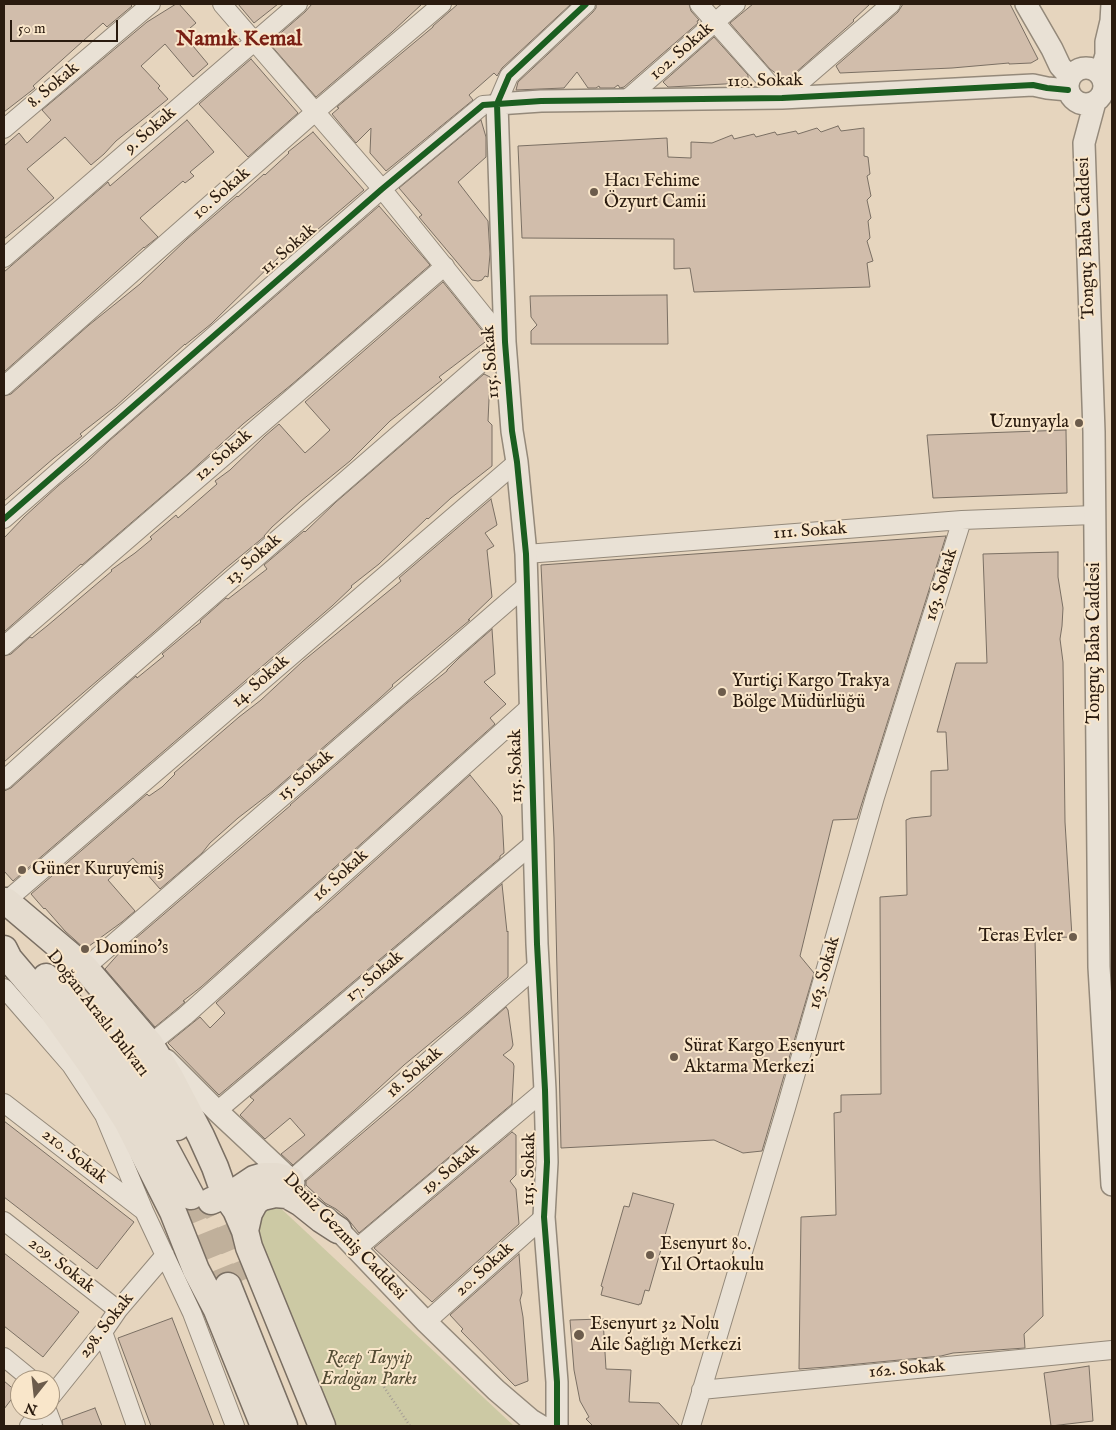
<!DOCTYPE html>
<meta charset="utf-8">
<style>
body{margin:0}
#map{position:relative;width:1116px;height:1430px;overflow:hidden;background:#e6d5be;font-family:"IM FELL English",serif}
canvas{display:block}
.frame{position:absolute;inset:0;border:5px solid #2a1b0f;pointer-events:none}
.north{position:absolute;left:10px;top:1370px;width:50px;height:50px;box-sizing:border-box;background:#f9e6ca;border:1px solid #a6957f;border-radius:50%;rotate:196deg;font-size:14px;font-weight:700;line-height:20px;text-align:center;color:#2a1b0f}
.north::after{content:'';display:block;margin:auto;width:18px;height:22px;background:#6c5c4c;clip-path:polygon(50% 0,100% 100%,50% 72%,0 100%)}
.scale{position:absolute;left:10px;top:20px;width:108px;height:22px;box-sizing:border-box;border:2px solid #2a1b0f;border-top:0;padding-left:6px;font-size:15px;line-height:18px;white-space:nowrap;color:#2a1b0f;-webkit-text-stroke:4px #f9e6ca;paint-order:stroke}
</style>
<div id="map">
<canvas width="1116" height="1430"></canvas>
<div class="frame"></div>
<div class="north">N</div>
<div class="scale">50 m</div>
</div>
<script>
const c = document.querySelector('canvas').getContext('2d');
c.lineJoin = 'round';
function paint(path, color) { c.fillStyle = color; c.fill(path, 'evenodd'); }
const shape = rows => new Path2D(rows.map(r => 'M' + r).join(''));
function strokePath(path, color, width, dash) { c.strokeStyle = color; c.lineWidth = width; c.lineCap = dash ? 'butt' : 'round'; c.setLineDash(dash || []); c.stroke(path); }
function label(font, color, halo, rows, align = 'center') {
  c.font = font + ' "IM FELL English",serif'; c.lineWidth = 4; c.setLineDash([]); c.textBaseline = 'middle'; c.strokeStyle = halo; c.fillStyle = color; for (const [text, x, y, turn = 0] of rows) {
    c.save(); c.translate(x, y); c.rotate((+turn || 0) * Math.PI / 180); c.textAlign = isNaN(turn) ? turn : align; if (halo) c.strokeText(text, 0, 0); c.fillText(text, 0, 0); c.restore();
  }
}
const green = shape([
 [263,1202,274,1202,514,1426,330,1426,256,1238]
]);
const building = shape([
 [4,4,130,4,132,6,107,27,103,23,33,86,35,88,4,112,4,4],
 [176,4,179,4,196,23,183,34,208,64,193,77,165,44,141,66,160,86,158,88,168,99,116,141,104,154,91,165,65,137,27,169,54,198,4,239,4,146,19,133,27,143,51,120,42,110,147,22,176,4],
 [238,4,278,4,254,23,238,4],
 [312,4,422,4,392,32,316,97,269,43,305,12,312,4],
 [458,4,571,4,502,68,497,76,494,73,469,95,473,100,386,171,370,153,371,128,356,143,332,114,339,108,337,107,433,27,433,26,458,4],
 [596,4,689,4,691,11,699,20,697,21,698,23,624,87,620,88,618,85,614,88,600,88,599,86,596,88,588,88,577,72,564,88,516,90,518,82,593,12,596,8,596,4],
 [753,4,870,4,853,20,854,21,786,81,770,69,730,23,753,4],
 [903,4,1010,4,1038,59,1031,63,1009,64,1009,63,952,68,840,73,836,66,898,12,903,4],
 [714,37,748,75,748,80,742,83,670,87,668,87,663,82,714,37],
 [251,59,298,113,248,157,199,104,251,59],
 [187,120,214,152,190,172,194,176,185,183,183,181,140,218,158,237,144,248,144,247,4,372,4,272,108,182,110,186,187,120],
 [481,120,486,137,486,157,458,182,488,221,490,254,488,277,485,276,482,280,478,281,472,280,419,217,422,215,399,188,481,120],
 [838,126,841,131,864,128,864,156,868,157,870,174,867,176,871,196,867,200,871,218,868,221,870,238,867,241,873,261,867,263,870,287,694,292,690,268,674,269,674,239,522,238,518,146,667,138,668,157,691,158,691,142,712,143,732,135,734,139,754,134,756,137,775,132,777,135,796,131,798,134,817,128,821,132,838,126],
 [313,132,364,190,297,247,293,243,211,324,185,345,185,344,116,406,80,434,82,436,54,458,4,501,4,396,11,394,89,325,140,284,187,239,215,215,237,196,238,197,264,174,265,175,289,153,288,152,313,132],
 [379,206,430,265,291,385,243,424,188,474,82,565,81,564,4,632,4,538,24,517,58,486,87,462,109,441,379,206],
 [443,282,489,339,439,377,442,380,390,421,350,461,301,501,272,527,264,536,265,536,225,569,154,632,69,705,4,762,4,656,11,654,30,637,32,638,47,626,112,571,111,570,135,553,152,539,150,537,176,515,178,518,217,484,215,481,230,470,265,436,279,424,305,453,314,445,330,430,305,402,443,282],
 [667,295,668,344,531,344,531,331,537,325,531,317,530,296,667,295],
 [484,374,490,377,488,421,492,425,492,466,451,498,428,519,427,518,379,564,351,586,352,587,332,606,13,881,4,871,4,791,11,788,136,676,137,678,164,656,162,654,192,629,201,622,200,621,226,598,228,599,267,569,264,565,304,531,305,532,336,502,484,374],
 [1066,430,1067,493,933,498,927,435,1066,430],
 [491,499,497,525,485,533,494,546,487,550,492,597,468,620,470,620,392,685,393,686,380,698,273,791,238,818,210,843,202,853,160,889,133,858,108,880,135,911,122,922,85,949,65,931,45,908,44,909,31,894,147,794,149,796,162,787,175,774,174,773,239,717,261,700,303,661,401,581,399,578,491,499],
 [946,536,857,819,833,820,800,956,814,973,762,1151,743,1153,714,1140,561,1148,554,838,541,565,946,536],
 [1058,552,1058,577,1063,608,1062,626,1060,639,1063,662,1065,822,1072,937,1035,938,1043,1316,1024,1334,1025,1348,953,1353,941,1356,827,1367,799,1369,801,1217,836,1215,834,1113,841,1112,841,1095,881,1094,880,897,907,895,906,820,911,818,931,816,931,771,948,770,946,732,937,732,956,663,987,663,983,554,1058,552],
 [492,629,495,674,484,682,506,704,490,718,495,724,201,987,183,1001,185,1002,178,1008,155,1027,105,969,121,951,291,805,290,805,407,703,447,671,447,670,459,658,492,629],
 [470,775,497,808,502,816,504,853,500,856,500,858,219,1095,168,1043,200,1017,210,1028,225,1013,216,1003,317,912,318,912,470,775],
 [502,884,507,932,508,931,508,977,467,1013,404,1065,353,1112,293,1165,281,1154,305,1135,290,1118,265,1139,240,1115,254,1100,250,1097,502,884],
 [506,1007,508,1010,513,1045,511,1049,503,1055,513,1063,514,1066,512,1104,359,1233,347,1218,336,1209,325,1203,306,1185,306,1181,413,1090,506,1007],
 [4,1121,134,1222,97,1269,4,1197,4,1121],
 [512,1132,516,1135,516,1175,510,1181,516,1189,519,1224,432,1302,374,1248,512,1132],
 [633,1193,674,1204,649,1291,645,1290,641,1304,639,1304,639,1305,601,1295,603,1287,601,1286,624,1206,629,1207,633,1193],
 [4,1253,79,1312,43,1357,4,1326,4,1253],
 [519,1254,522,1293,520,1300,523,1317,528,1381,515,1386,461,1331,463,1329,450,1315,519,1254],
 [172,1318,214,1426,151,1426,118,1338,172,1318],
 [603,1319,606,1369,631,1370,629,1402,659,1403,680,1426,593,1426,586,1419,589,1417,580,1401,574,1370,570,1320,603,1319],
 [1089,1366,1093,1421,1051,1426,1044,1373,1089,1366],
 [4,1381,17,1392,4,1409,4,1381],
 [95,1408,102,1426,63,1426,62,1420,95,1408]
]);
const primaryTunnel = shape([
 [207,1190,223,1223,246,1279],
 [191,1196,228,1286]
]);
const path = shape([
 [384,1387,410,1426]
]);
const minor = shape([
 [699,4,782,98,891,4],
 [627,99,736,4],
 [4,129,151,4],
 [4,258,298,4],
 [4,386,315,112,442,4],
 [4,519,382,189,483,105,497,104,509,76,586,4],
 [526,554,962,520,1094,515],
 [4,646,445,266],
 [4,780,105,689,505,342,382,189,222,4],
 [6,901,517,462],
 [85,968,527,585],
 [4,988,71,1065,104,1115,144,1211,192,1313,235,1426],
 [150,1044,185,1016,531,706],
 [4,1103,144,1211],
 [217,1111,534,843],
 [291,1180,539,965],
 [4,1221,118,1310],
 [356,1249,545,1090],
 [426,1322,544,1217],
 [103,1332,136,1426],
 [4,1357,32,1380],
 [701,1390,1112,1350],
 [50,1398,103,1332,118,1310,165,1255],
 [47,1410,53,1426],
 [29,1426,42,1410],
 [691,1426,786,1108,875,797,962,520]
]);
const tertiary = shape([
 [1026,4,1052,49,1060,66,1070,77],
 '1068 86a18 18 0 1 1 36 0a18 18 0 1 1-36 0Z',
 [1100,75,1106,55,1106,42,1111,21,1112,4],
 [1095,102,1084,143,1094,432,1099,967,1112,1185],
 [166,1060,217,1111,294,1183],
 [327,1218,426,1322,496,1390,531,1420,541,1426],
 [557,1426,557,1382,544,1217,547,1162,545,1090,537,944,527,585,526,554,517,462,512,431,505,342,497,104,541,101,782,98,1033,85,1047,88,1068,90]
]);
const primary = shape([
 [6,901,85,968,150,1044,170,1077,201,1136,215,1167,225,1195],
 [4,949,9,959,49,1006,94,1069,127,1121,173,1212,196,1270,217,1310,264,1426],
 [46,977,79,1015,116,1065,139,1099,191,1196],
 [99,1010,127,1046,152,1085,177,1127],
 [227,1197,236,1210,245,1231,249,1247,322,1426],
 [211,1201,225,1195,227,1197,254,1179,264,1176,277,1176,291,1180],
 [245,1231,249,1213,255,1202,262,1197,275,1194,287,1195,301,1203,321,1219,338,1230],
 [228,1286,284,1426]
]);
const cycleway = shape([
 [4,519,382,189,483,105,541,101,782,98,1033,85,1047,88,1068,90],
 [557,1426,557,1382,544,1217,547,1162,545,1090,537,944,527,585,526,554,517,462,512,431,505,342,497,104,509,76,586,4]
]);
const markers = [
 [594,192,5,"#6c5c4c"],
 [1079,423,5,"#6c5c4c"],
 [722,692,5,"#6c5c4c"],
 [22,870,5,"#6c5c4c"],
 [1073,937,5,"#6c5c4c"],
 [85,949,5,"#6c5c4c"],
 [674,1057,5,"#6c5c4c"],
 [650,1255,5,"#6c5c4c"],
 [579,1335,6,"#6c5c4c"]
];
const streetNames = [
 ["102. Sokak",682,52,-41],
 ["110. Sokak",765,82,-1],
 ["8. Sokak",54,86,-40],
 ["9. Sokak",151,131,-41],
 ["10. Sokak",222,194,-41],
 ["Tonguç Baba Caddesi",1087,238,-92],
 ["11. Sokak",289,250,-41],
 ["115. Sokak",492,362,-94],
 ["12. Sokak",224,456,-41],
 ["111. Sokak",810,532,-4],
 ["13. Sokak",254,560,-41],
 ["163. Sokak",942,585,-73],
 ["Tonguç Baba Caddesi",1095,643,-90],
 ["14. Sokak",261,682,-41],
 ["115. Sokak",517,766,-91],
 ["15. Sokak",306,776,-41],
 ["16. Sokak",341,876,-42],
 ["163. Sokak",825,973,-74],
 ["17. Sokak",375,977,-40],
 ["Doğan Araslı Bulvarı",97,1014,52],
 ["18. Sokak",415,1073,-41],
 ["210. Sokak",74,1157,38],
 ["115. Sokak",530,1169,-89],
 ["19. Sokak",451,1170,-40],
 ["Deniz Gezmiş Caddesi",344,1237,46],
 ["209. Sokak",61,1266,38],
 ["20. Sokak",485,1270,-42],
 ["298. Sokak",107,1326,-52],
 ["162. Sokak",907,1370,-5]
];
const poiNames = [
 ["Hacı Fehime",604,182],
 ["Özyurt Camii",604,203],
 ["Uzunyayla",1069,423,"right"],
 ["Yurtiçi Kargo Trakya",732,682],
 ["Bölge Müdürlüğü",732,703],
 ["Güner Kuruyemiş",32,870],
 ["Teras Evler",1063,937,"right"],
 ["Domino's",95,949],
 ["Sürat Kargo Esenyurt",684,1047],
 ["Aktarma Merkezi",684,1068],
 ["Esenyurt 80.",660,1245],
 ["Yıl Ortaokulu",660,1266],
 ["Esenyurt 32 Nolu",590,1325],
 ["Aile Sağlığı Merkezi",590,1346]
];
const parkNames = [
 ["Recep Tayyip",369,1359],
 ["Erdoğan Parkı",369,1380]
];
const districtNames = [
 ["Namık Kemal",239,40]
];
paint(green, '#ccc9a4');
paint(building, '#d1bdab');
strokePath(building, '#7a6f63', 1);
strokePath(primaryTunnel, '#c0b09b', 26, [26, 13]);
strokePath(minor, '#94897a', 20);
strokePath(tertiary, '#94897a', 24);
strokePath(primary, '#7a6f63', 29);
strokePath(path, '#a59d94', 2.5, [1, 2.5]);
strokePath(minor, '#e9e1d5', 18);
strokePath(tertiary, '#e9e1d5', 21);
strokePath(primary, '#e5dccf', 26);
strokePath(cycleway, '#1b5e20', 6);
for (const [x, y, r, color] of markers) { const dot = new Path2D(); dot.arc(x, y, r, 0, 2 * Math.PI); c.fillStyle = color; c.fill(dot); strokePath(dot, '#f9e6ca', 2); }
label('18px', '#2a1b0f', '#f9e6ca', streetNames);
label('18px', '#2a1b0f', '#f9e6ca', poiNames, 'left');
label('italic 18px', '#544d35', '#f9e6ca', parkNames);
label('bold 22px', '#7a1f14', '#f9e6ca', districtNames);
</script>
